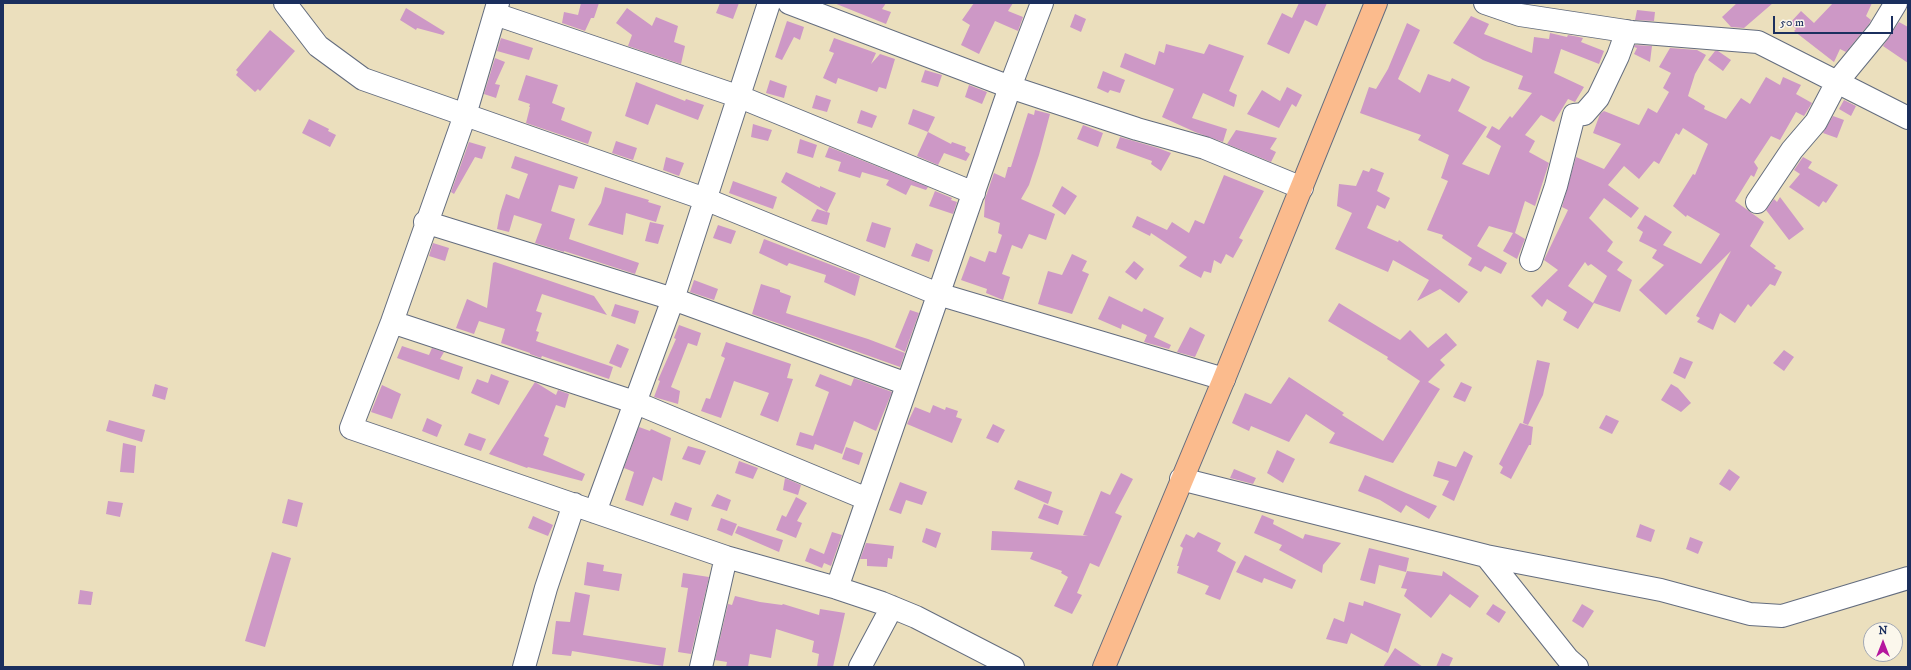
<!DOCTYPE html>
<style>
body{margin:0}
#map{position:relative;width:1911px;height:670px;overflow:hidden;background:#ebdfbd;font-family:"IM FELL DW Pica",serif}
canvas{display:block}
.frame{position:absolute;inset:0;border:4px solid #1b2f5e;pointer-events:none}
.north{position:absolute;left:1863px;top:622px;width:40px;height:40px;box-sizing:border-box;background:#fbf7ec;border:1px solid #a1a7b3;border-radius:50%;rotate:0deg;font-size:11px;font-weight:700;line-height:16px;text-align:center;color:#1b2f5e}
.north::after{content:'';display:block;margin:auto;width:14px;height:18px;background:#b5179e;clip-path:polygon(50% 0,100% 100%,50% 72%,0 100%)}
.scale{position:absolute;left:1773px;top:16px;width:120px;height:18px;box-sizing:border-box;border:2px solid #1b2f5e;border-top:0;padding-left:5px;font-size:12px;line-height:14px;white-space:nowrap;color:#1b2f5e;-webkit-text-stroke:3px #fbf7ec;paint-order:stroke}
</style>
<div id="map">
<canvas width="1911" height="670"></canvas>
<div class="frame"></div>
<div class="north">N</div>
<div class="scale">50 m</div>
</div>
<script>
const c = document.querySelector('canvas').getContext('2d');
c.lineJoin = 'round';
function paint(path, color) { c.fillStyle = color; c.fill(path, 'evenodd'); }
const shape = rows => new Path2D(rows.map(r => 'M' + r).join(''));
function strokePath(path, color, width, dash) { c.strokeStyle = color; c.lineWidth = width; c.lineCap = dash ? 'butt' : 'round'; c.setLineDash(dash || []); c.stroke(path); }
const building = shape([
 [581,3,599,3,594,18,591,18,585,31,562,23,564,12,578,15],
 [720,3,739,3,733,19,716,13],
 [834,3,886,3,882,9,891,12,886,24],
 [974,3,1013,3,1008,11,1023,17,1018,31,995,21,979,54,961,45,970,25,962,20],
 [1299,3,1327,3,1317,26,1305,20,1289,54,1267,44,1282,13,1292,18],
 [1737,3,1773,3,1744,28,1731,27,1722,17],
 [1833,3,1872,3,1866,16,1871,20,1869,24,1846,52,1840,49,1834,62,1794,31,1796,29,1790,23,1801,11,1814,23],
 [406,8,445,32,443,35,417,28,416,30,400,20],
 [627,8,652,26,656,17,678,26,674,42,685,46,681,64,628,46,632,35,616,23],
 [1637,10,1655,12,1654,21,1635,20],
 [1075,14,1086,19,1081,32,1070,27],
 [1471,16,1489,24,1484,34,1532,53,1534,37,1549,39,1550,33,1567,37,1568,35,1579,37,1583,38,1581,42,1604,51,1599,64,1561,49,1554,73,1584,87,1575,102,1568,99,1554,122,1541,115,1525,135,1535,141,1529,152,1549,163,1535,206,1525,201,1515,233,1525,239,1517,259,1503,251,1513,233,1489,226,1477,246,1507,263,1501,274,1485,266,1481,272,1468,265,1472,258,1442,238,1443,235,1427,230,1448,181,1441,178,1449,155,1418,140,1421,135,1360,113,1369,87,1376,89,1388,69,1407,23,1420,30,1398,79,1420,93,1428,74,1450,82,1452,78,1470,87,1458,111,1487,127,1462,164,1489,175,1501,146,1486,137,1492,126,1499,130,1510,116,1512,118,1532,93,1518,89,1523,76,1483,60,1453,43],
 [787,21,804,27,800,40,794,37,782,60,775,57],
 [1899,22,1908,27,1908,63,1883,46],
 [270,30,295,51,260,91,258,89,255,92,236,75,238,72,236,70],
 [501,38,533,48,529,60,497,51],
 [834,38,876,53,871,64,880,54,895,59,886,89,879,87,877,92,838,78,836,84,823,78,834,53,829,51],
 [1166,44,1204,54,1209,44,1244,56,1229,91,1237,95,1234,107,1203,93,1192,118,1227,129,1223,142,1195,132,1162,117,1174,89,1120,67,1125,53,1155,65,1159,51,1164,53],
 [1635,45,1652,46,1650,62,1634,54,1637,48,1634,47],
 [1670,48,1697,50,1706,55,1695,74,1688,96,1705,106,1704,109,1726,119,1741,98,1750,104,1766,77,1780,85,1783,77,1801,85,1796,94,1812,103,1804,116,1796,112,1780,140,1771,136,1754,162,1758,168,1754,177,1751,175,1735,201,1764,222,1750,246,1776,266,1774,268,1782,272,1775,286,1770,284,1751,307,1748,304,1735,323,1720,313,1713,330,1697,322,1700,318,1696,316,1731,251,1666,315,1639,290,1664,265,1652,258,1657,250,1639,241,1643,232,1637,228,1645,215,1672,232,1663,245,1701,264,1720,234,1687,215,1686,217,1673,206,1693,174,1695,175,1708,144,1683,128,1679,135,1676,133,1659,164,1654,161,1639,179,1624,166,1608,185,1639,208,1631,218,1604,198,1589,218,1613,242,1607,251,1623,262,1617,270,1632,280,1620,312,1594,303,1578,329,1563,320,1567,312,1547,299,1542,307,1531,296,1558,270,1544,260,1568,210,1562,207,1576,157,1604,169,1621,144,1593,133,1600,114,1604,111,1639,125,1648,108,1657,113,1669,92,1663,88,1671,73,1659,67],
 [1585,262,1588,266,1591,264,1607,276,1593,303,1568,286],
 [1715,51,1718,51,1731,60,1723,71,1708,60],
 [495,58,505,62,495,84,500,85,496,98,484,94],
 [925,70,942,75,938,87,921,82],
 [1103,71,1125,80,1120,93,1110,90,1108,93,1097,88],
 [526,75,558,85,552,103,565,108,561,120,592,132,588,144,526,123,530,107,529,107,530,104,518,100],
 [770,80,787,86,784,98,766,93],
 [636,82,685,101,686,99,704,105,698,120,656,104,648,125,625,116],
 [969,85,987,92,982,104,965,97],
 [1287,87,1302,95,1296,107,1292,104,1279,128,1247,114,1262,90,1280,101],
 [816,95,831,100,827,112,812,108],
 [1844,100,1856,106,1851,116,1839,109],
 [913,109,935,117,928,132,951,144,952,142,966,147,965,151,970,154,966,161,944,153,938,165,917,156,928,132,908,124],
 [861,110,877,116,872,128,857,123],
 [1035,110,1050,114,1039,155,1029,185,1021,199,1055,214,1046,240,1029,234,1022,249,1012,245,1002,274,1010,277,1003,300,986,293,987,289,961,280,970,256,985,262,989,251,996,253,1002,235,998,233,1000,223,984,217,985,199,994,173,1005,178,1008,167,1011,167,1028,113,1034,115],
 [1833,116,1844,120,1837,138,1823,133],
 [309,119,329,129,328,131,336,135,330,147,302,133],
 [753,124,772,130,768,141,751,137],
 [1083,125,1103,133,1098,147,1077,139],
 [1236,130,1277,138,1270,149,1276,152,1271,162,1227,144],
 [1120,137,1158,148,1171,153,1161,171,1151,164,1152,161,1116,148],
 [800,139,817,145,813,158,797,153],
 [616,141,637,148,633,160,612,153],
 [469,142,486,147,482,159,475,157,454,194,451,192],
 [829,147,928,187,926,190,911,185,906,195,886,185,889,180,862,172,860,178,838,171,841,162,825,157],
 [515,156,578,177,574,189,559,185,551,211,575,219,569,239,639,263,635,274,564,251,564,252,535,243,542,224,514,215,509,232,497,229,500,213,506,194,519,199,528,174,511,168],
 [666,157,684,163,679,176,663,170],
 [1803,157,1812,162,1808,168,1838,185,1826,203,1823,201,1819,207,1789,187,1800,174,1794,170],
 [1371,168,1384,173,1377,191,1390,198,1385,209,1377,205,1367,228,1398,242,1399,240,1468,292,1459,303,1440,289,1417,301,1429,280,1393,260,1388,272,1335,249,1352,213,1337,206,1339,184,1356,186,1363,170,1369,172],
 [786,172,820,188,820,186,836,193,827,212,781,182],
 [1224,175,1264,191,1239,238,1243,240,1233,258,1226,254,1221,264,1214,260,1211,273,1204,271,1201,278,1179,266,1187,257,1151,233,1150,236,1132,227,1137,216,1167,230,1172,222,1189,233,1195,220,1204,224],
 [733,181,777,197,773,209,729,193],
 [1062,186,1077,196,1065,215,1052,206],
 [605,187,649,200,648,202,661,206,656,222,626,213,623,235,588,225,601,203],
 [935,191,952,198,951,200,957,202,953,214,929,206],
 [1780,197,1804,229,1789,240,1766,210,1774,199,1777,202],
 [817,209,830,213,827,225,811,221],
 [650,222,664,225,658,244,645,241],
 [872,222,891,228,885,248,866,241],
 [718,225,736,231,731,244,713,238],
 [764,239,860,276,855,296,824,282,826,275,789,263,787,266,759,253],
 [433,243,449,248,445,261,429,256],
 [916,243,933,250,929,262,911,256],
 [1072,254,1087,261,1082,271,1089,274,1072,314,1038,304,1048,271,1062,275],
 [1134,261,1144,269,1136,280,1125,272],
 [495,262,594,296,607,315,542,294,536,311,542,313,536,331,539,332,536,341,613,367,609,379,542,356,541,358,530,354,530,353,501,343,505,329,479,321,474,334,456,328,467,299,487,308,493,263],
 [694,280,718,289,714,300,690,292],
 [761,284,780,290,780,292,791,296,786,313,868,339,905,353,900,367,752,314],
 [1109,296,1142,312,1144,308,1164,318,1154,337,1171,345,1169,349,1144,342,1147,335,1122,324,1121,329,1098,319],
 [1339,303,1400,340,1410,330,1428,348,1446,333,1457,345,1440,360,1445,365,1428,382,1440,389,1393,463,1329,443,1335,433,1306,414,1289,442,1251,426,1249,431,1232,423,1245,393,1271,404,1289,377,1344,413,1342,415,1383,441,1420,381,1387,359,1388,357,1328,321],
 [615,304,639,311,635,324,611,316],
 [910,310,919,313,905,352,895,347],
 [679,325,701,333,697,346,688,343,671,387,680,391,678,404,654,397,660,381,658,380,676,339,674,338],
 [1190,327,1205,335,1195,357,1177,352],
 [726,342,791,364,787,378,793,379,778,422,760,415,769,393,734,381,721,418,701,411,706,398,710,399,725,358,721,356],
 [617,344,629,349,621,368,609,363],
 [402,346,429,355,432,348,444,352,440,359,463,367,459,380,397,358],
 [1784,350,1794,357,1784,371,1773,363],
 [1680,357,1693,362,1685,379,1673,373],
 [1537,360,1550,363,1543,395,1528,425,1523,423],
 [491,374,509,381,499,405,471,393,477,379,488,383],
 [820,374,851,386,854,378,892,392,876,431,854,421,842,454,815,444,813,450,796,445,800,432,813,436,829,392,815,386],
 [535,382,556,395,558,390,569,394,565,408,556,405,544,436,549,438,543,455,585,474,582,481,528,467,527,468,489,454],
 [1461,382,1472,387,1465,402,1453,397],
 [155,384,168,388,165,400,152,396],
 [1671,384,1678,388,1691,403,1681,412,1661,400],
 [382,385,401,394,392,419,371,412],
 [933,405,945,410,946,407,958,411,956,417,962,419,952,443,907,424,915,407,930,413],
 [1606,415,1619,421,1612,434,1599,428],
 [427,418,442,425,437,437,422,431],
 [109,420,145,430,142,442,106,431],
 [1520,423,1533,427,1531,445,1529,445,1511,479,1500,473,1503,467,1499,464],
 [993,424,1005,430,998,443,986,438],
 [639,427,650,431,651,429,671,438,662,481,653,477,643,506,625,500,634,472,624,468],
 [469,433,486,439,481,451,464,445],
 [123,443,136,446,134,473,120,472],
 [688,446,706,451,700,465,682,459],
 [846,447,863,453,859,465,842,459],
 [1277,450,1295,459,1283,483,1267,473],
 [1464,451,1473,456,1454,501,1442,495,1449,481,1433,476,1438,461,1456,467],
 [739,461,758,468,753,479,735,473],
 [1234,469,1256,478,1253,484,1230,478],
 [1729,469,1740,477,1730,491,1719,484],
 [1121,473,1133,479,1115,513,1122,516,1099,567,1090,563,1077,593,1082,595,1072,614,1054,606,1068,577,1061,573,1062,571,1030,559,1033,552,991,550,992,531,1088,536,1083,535,1101,491,1110,495],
 [1365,475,1406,493,1437,506,1429,519,1406,505,1401,513,1380,500,1358,491],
 [785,478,801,485,798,495,783,490],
 [1018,480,1052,492,1048,504,1014,489],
 [900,482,927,492,922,505,906,500,901,514,889,510],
 [717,494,731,500,727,511,711,506],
 [796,497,807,503,797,521,802,523,796,538,776,530,782,515,786,517],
 [288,499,303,503,297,527,282,523],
 [108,501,123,503,120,517,106,514],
 [675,502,692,508,688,521,670,515],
 [1044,504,1063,511,1058,525,1038,518],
 [1262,515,1274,520,1273,524,1303,539,1305,534,1341,543,1323,565,1322,573,1279,550,1282,545,1254,533],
 [533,516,553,525,548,536,528,528],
 [721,518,737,524,732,536,717,530],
 [1640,524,1655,530,1651,542,1636,537],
 [738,526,783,540,779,552,735,533],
 [926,528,941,533,936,548,922,542],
 [832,532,842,535,831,566,824,563,822,568,805,561,810,548,824,554],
 [1198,532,1221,543,1217,551,1236,562,1220,600,1205,594,1209,586,1177,573,1179,566,1177,566,1183,548,1180,546,1186,534,1194,538],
 [1690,537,1703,542,1698,554,1686,549],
 [866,543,894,546,892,559,888,558,887,567,867,566,867,559,860,559],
 [1369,548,1409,558,1406,572,1379,565,1375,584,1360,580],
 [272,552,291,558,265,647,245,641],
 [1245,555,1296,580,1292,589,1264,578,1262,583,1236,572],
 [587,562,604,565,603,571,622,574,619,591,584,585],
 [1407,571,1442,576,1443,571,1479,596,1470,608,1450,594,1431,618,1404,596,1407,589,1401,588],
 [683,573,709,577,691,654,678,652,688,588,681,587],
 [80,590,93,592,91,605,78,604],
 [575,592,590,595,583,635,666,648,663,666,572,651,571,656,552,654,556,621,570,622],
 [735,596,760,602,782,605,783,604,819,615,820,609,845,613,833,667,817,667,819,654,812,652,814,641,776,629,771,658,750,654,748,667,726,667,727,662,715,660,728,604,732,605],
 [1364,601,1401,614,1388,653,1351,633,1347,644,1326,639,1334,618,1344,622,1349,602,1363,606],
 [1493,604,1506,612,1499,623,1486,614],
 [1582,604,1594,611,1583,628,1572,621],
 [1395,648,1423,667,1383,667],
 [1442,653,1453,658,1449,667,1436,667]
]);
const minor = shape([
 [285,3,318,46,363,79,705,199,938,294,1224,379],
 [498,3,465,115,392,322,351,428,726,557,837,588,882,603,916,617,1013,667],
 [789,3,1010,87,1137,129,1205,148,1302,188],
 [1485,3,1520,15,1632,32,1758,42,1908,118],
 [495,14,740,97,974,193],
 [1757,202,1792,150,1816,122,1837,82,1879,31,1896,3],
 [425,222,673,299,907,384],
 [1531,260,1556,186,1574,115,1584,114,1598,98,1618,56,1627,31],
 [392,322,634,402,867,499],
 [1181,479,1486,556,1568,659,1577,667],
 [595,512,673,299,769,3],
 [1486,556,1661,590,1750,614,1782,616,1908,578],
 [837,588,1010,87,1042,3],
 [524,667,546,588,574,504],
 [701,667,726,557],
 [860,667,892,607]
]);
const highway = shape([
 [1104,667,1224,379,1376,3]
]);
paint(building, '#cd98c6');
strokePath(minor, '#646d7f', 24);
strokePath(highway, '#646d7f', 24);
strokePath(minor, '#fff', 22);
strokePath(highway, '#fbbb8d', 22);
</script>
